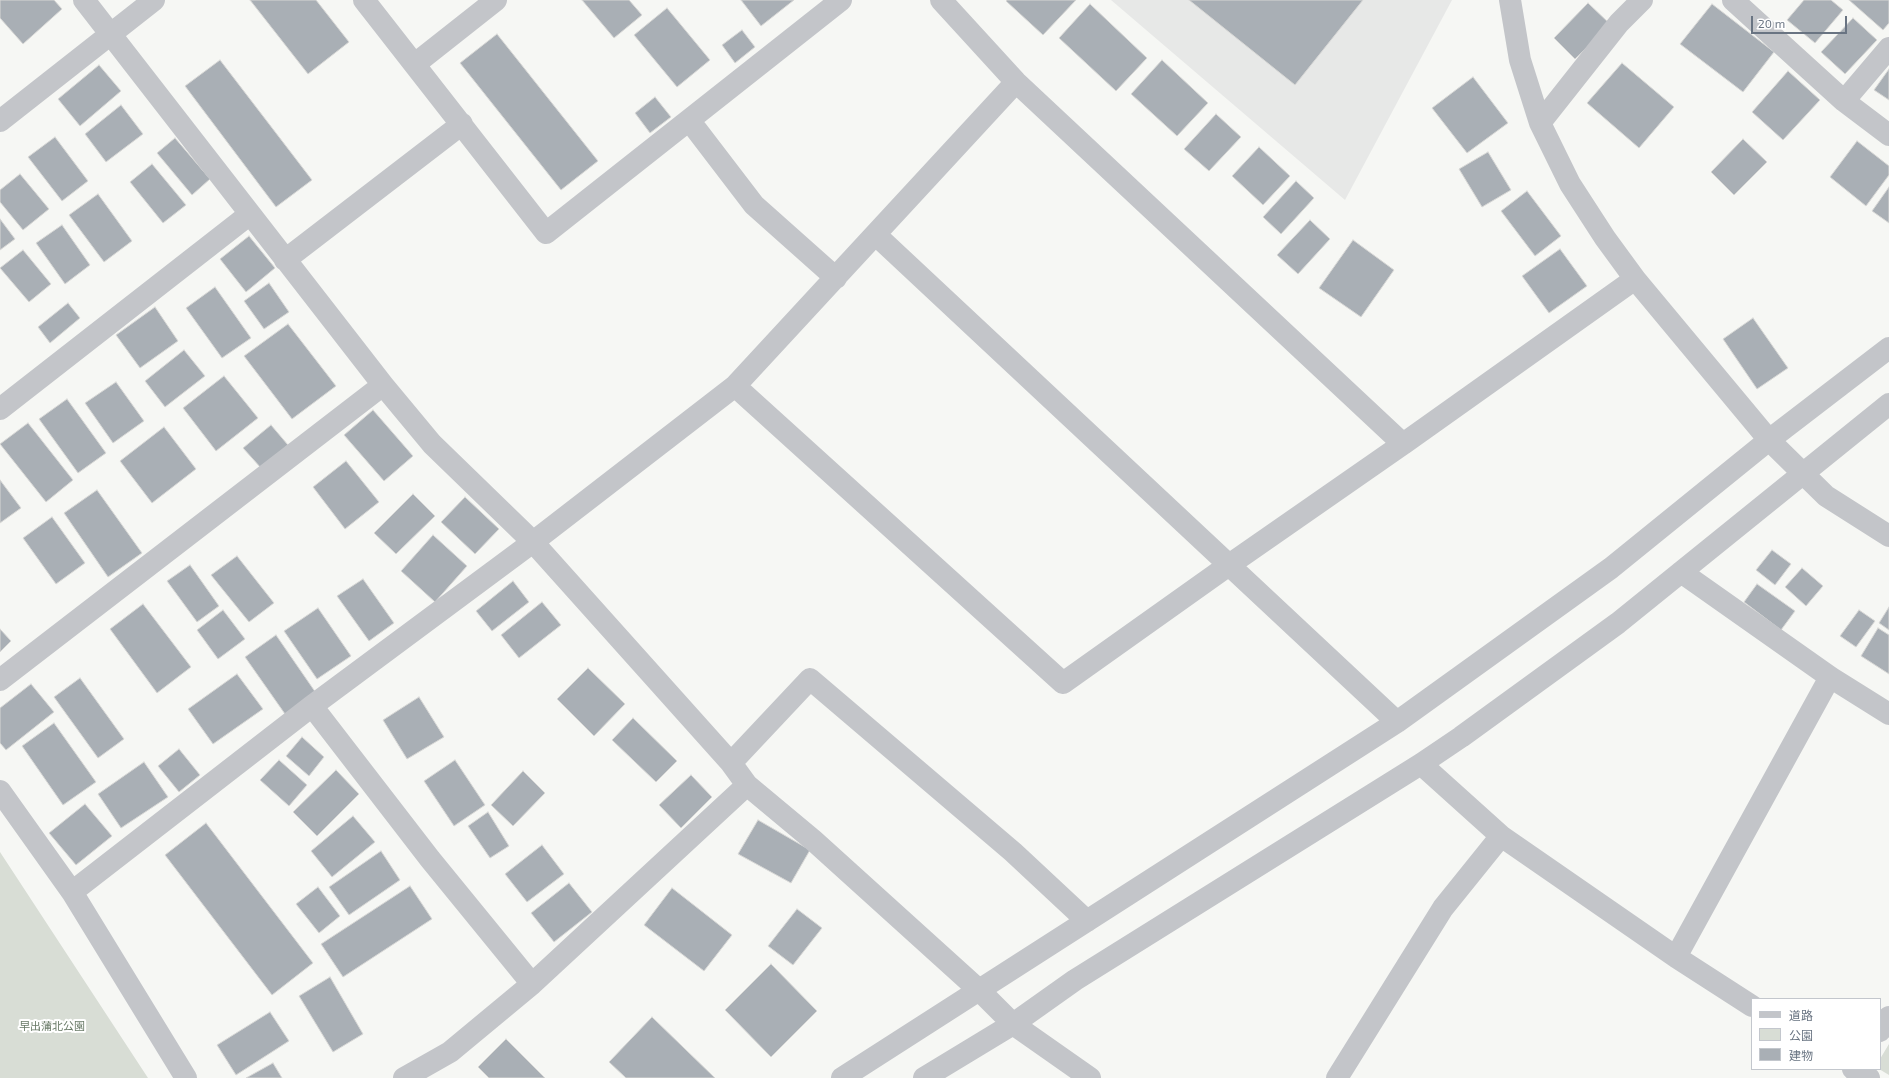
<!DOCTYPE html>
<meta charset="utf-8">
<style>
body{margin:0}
#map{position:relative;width:1889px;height:1078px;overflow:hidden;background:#f6f7f4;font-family:"Exo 2","Noto Sans JP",sans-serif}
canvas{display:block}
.legend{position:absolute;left:1751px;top:998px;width:130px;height:72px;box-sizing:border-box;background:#fff;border:1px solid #c3c7cd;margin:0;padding:5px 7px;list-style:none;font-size:12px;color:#697482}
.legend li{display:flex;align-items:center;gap:8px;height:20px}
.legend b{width:20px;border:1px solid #c3c7cd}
.scale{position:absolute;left:1751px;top:16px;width:96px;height:18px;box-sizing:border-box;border:2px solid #697482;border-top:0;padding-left:5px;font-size:12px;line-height:14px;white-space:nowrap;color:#697482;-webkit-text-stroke:3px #fff;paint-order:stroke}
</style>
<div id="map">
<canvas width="1889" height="1078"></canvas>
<ul class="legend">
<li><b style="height:5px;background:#c3c5c9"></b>道路</li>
<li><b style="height:11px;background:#d8ddd5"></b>公園</li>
<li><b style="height:11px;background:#a9afb5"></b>建物</li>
</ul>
<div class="scale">20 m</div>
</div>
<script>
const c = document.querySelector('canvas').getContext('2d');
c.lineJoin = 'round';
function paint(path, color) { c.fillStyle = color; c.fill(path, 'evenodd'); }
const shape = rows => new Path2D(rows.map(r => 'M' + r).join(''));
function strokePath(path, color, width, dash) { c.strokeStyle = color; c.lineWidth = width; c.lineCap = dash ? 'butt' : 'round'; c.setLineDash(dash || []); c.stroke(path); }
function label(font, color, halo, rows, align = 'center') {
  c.font = font + ' "Exo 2","Noto Sans JP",sans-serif'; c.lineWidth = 4; c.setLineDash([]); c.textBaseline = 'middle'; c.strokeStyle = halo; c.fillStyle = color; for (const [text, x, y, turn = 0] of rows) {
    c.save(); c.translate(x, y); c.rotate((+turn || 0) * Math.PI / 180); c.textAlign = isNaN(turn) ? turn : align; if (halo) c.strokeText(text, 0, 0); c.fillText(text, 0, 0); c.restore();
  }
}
const built = shape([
 [1111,0,1452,0,1345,200]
]);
const green = shape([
 [0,852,148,1078,0,1078],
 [1889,1044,1889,1075,1879,1069,1880,1059]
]);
const building = shape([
 [0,0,54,0,62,9,23,44,0,18,0,0],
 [250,0,316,0,349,42,308,74,250,0],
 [582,0,629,0,642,15,614,38,582,0],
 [741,0,794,0,761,26,741,0],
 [1007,0,1076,0,1043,35,1006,1,1007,0],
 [1189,0,1363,0,1295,85,1189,0],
 [1804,0,1831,0,1843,10,1815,43,1787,20,1804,0],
 [1849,0,1889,0,1889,23,1883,30,1849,0],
 [1588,3,1610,24,1575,59,1554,38,1588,3],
 [1090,4,1147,58,1116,91,1059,38,1090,4],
 [1712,4,1774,52,1743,92,1680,44,1712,4],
 [667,8,710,60,677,87,634,35,667,8],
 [1853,18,1877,40,1845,74,1821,52,1853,18],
 [742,30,755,47,735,63,722,45,742,30],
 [497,34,598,161,561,190,460,63,497,34],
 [220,60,312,180,276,207,185,86,220,60],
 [1162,60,1208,103,1177,136,1131,94,1162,60],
 [1622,63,1674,107,1639,148,1587,103,1622,63],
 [99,65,121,91,80,126,58,99,99,65],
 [1889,69,1889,100,1874,90,1889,69],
 [1788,71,1820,100,1783,140,1752,112,1788,71],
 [1473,77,1508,123,1467,153,1432,108,1473,77],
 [655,97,671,117,650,133,635,113,655,97],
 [121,105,143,134,106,162,85,134,121,105],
 [1216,114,1241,137,1209,171,1184,149,1216,114],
 [55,137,88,181,62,201,28,157,55,137],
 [175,138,210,179,192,195,157,153,175,138],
 [1743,139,1767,162,1734,195,1711,172,1743,139],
 [1857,141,1889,166,1889,175,1866,206,1830,177,1857,141],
 [1259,147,1290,176,1263,205,1232,176,1259,147],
 [1488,152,1511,190,1482,207,1459,169,1488,152],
 [152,164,186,205,163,223,130,182,152,164],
 [20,174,49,209,23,230,0,202,0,190,20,174],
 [1296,181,1314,198,1281,234,1263,217,1296,181],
 [1889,187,1889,223,1872,211,1889,187],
 [1527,191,1561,236,1535,256,1501,211,1527,191],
 [98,194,132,241,104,262,69,215,98,194],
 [0,219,15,239,0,250,0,219],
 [1310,220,1330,239,1298,274,1277,255,1310,220],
 [62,225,90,265,65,284,36,243,62,225],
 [249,236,275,268,246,292,220,259,249,236],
 [1353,240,1394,270,1361,317,1319,288,1353,240],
 [1560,249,1587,286,1549,313,1522,276,1560,249],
 [23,250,51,284,29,302,0,268,23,250],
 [269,283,289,312,264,329,244,301,269,283],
 [215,287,251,338,222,358,186,308,215,287],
 [68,303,80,318,50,343,38,327,68,303],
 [155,307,178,341,140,368,116,335,155,307],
 [1753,318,1788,368,1757,389,1723,339,1753,318],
 [288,324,336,386,292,419,244,356,288,324],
 [184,350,205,376,165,407,145,381,184,350],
 [224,376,258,418,216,451,183,408,224,376],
 [116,382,144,421,113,443,85,403,116,382],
 [67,399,106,453,78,473,39,419,67,399],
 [373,410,413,456,384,481,344,435,373,410],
 [28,423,73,480,46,502,0,444,28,423],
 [271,425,288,445,261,468,243,448,271,425],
 [164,427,196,469,152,503,120,461,164,427],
 [346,461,379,502,345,529,313,487,346,461],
 [0,480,21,508,0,523,0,480],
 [97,490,142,553,108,577,64,513,97,490],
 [413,494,435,516,396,554,374,533,413,494],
 [465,497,499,529,475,554,441,522,465,497],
 [52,517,85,563,56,584,23,538,52,517],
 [433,535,467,566,435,602,401,571,433,535],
 [1772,550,1791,564,1775,585,1756,570,1772,550],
 [237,556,274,603,249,622,211,575,237,556],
 [190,565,219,606,197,622,167,581,190,565],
 [1802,568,1823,586,1806,606,1785,587,1802,568],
 [363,579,394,623,369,641,337,596,363,579],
 [513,581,529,602,492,631,476,611,513,581],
 [1757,584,1795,611,1781,630,1744,602,1757,584],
 [542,602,561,625,519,658,501,635,542,602],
 [143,604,191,667,157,693,110,629,143,604],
 [1889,607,1889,630,1879,623,1889,607],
 [318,608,351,656,317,679,284,631,318,608],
 [223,610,245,639,218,659,197,630,223,610],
 [1859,610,1875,621,1856,647,1840,636,1859,610],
 [1878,628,1889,635,1889,674,1861,656,1878,628],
 [0,629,11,641,0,652,0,629],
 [276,635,316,693,285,714,245,657,276,635],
 [588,668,625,704,594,736,557,699,588,668],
 [237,674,263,709,213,744,188,709,237,674],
 [80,678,124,739,98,758,54,697,80,678],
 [31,684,54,712,6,750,0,743,0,708,31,684],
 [419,697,444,737,407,759,383,720,419,697],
 [633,718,677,761,656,782,612,740,633,718],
 [54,723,96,782,63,805,22,746,54,723],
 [302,737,324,757,309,776,286,756,302,737],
 [179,749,200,775,179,792,158,766,179,749],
 [279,760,307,785,289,806,260,780,279,760],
 [455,760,485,805,454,826,424,781,455,760],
 [144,762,168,797,121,828,98,794,144,762],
 [336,770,359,794,317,836,293,812,336,770],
 [523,771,545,793,513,826,491,805,523,771],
 [691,775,712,797,681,828,659,805,691,775],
 [85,804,112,836,76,865,49,833,85,804],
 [488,812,509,846,490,858,468,826,488,812],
 [353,816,375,842,332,877,311,851,353,816],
 [758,820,810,850,791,883,738,854,758,820],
 [206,823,313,963,272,995,165,855,206,823],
 [542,845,564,874,527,902,505,874,542,845],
 [381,851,400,880,349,915,329,887,381,851],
 [569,883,592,912,554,942,531,913,569,883],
 [410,886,432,919,343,977,321,944,410,886],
 [318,887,340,916,319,933,296,904,318,887],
 [672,888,732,935,704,971,644,925,672,888],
 [797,909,822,928,793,965,768,946,797,909],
 [771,964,817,1011,771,1057,725,1010,771,964],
 [330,977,363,1034,333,1052,299,996,330,977],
 [270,1012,289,1041,236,1075,217,1045,270,1012],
 [652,1017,715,1078,626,1078,609,1062,652,1017],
 [506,1039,545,1078,489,1078,478,1067,506,1039],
 [273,1063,282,1078,246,1078,273,1063]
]);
const minor = shape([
 [84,0,383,385,432,444,533,542,731,763,747,785,813,840,980,991,1013,1024,1090,1078],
 [364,0,546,233,841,0],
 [941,0,1016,82,1403,444,1635,279],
 [1510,0,1520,60,1540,123,1570,184,1605,238,1635,279,1769,440,1826,496,1889,536],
 [1733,0,1844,101,1889,135],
 [415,64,496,0],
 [1016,82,735,386,1063,683,1229,565,1403,444],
 [1844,101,1889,48],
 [689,120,754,205,836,278],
 [0,121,154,0],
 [1540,123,1619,23,1642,0],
 [876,235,1397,722],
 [285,260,462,124],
 [0,409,250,214],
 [1681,572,1830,677,1889,714],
 [0,680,383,385],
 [312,706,430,859,532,984],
 [731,763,810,679,1013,852,1087,921],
 [0,791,72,892],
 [1501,836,1676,957,1752,1006],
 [1676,957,1830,677],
 [1880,1031,1889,1017],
 [1853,1069,1869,1078],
 [186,1078,72,892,312,706,533,542,735,386],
 [404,1078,450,1052,532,984,747,785],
 [842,1078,1397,722,1611,568,1769,440,1889,348],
 [924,1078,1013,1024,1075,980,1421,764,1461,737,1618,623,1889,404],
 [1337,1078,1443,908,1501,836,1421,764]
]);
const parkNames = [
 ["早出蒲北公園",52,1026]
];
paint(built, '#e7e8e7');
paint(green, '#d8ddd5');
paint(building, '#a9afb5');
strokePath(building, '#d8d8d6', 1);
strokePath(minor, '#c3c5c9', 22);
label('11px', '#697a67', '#fff', parkNames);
</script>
